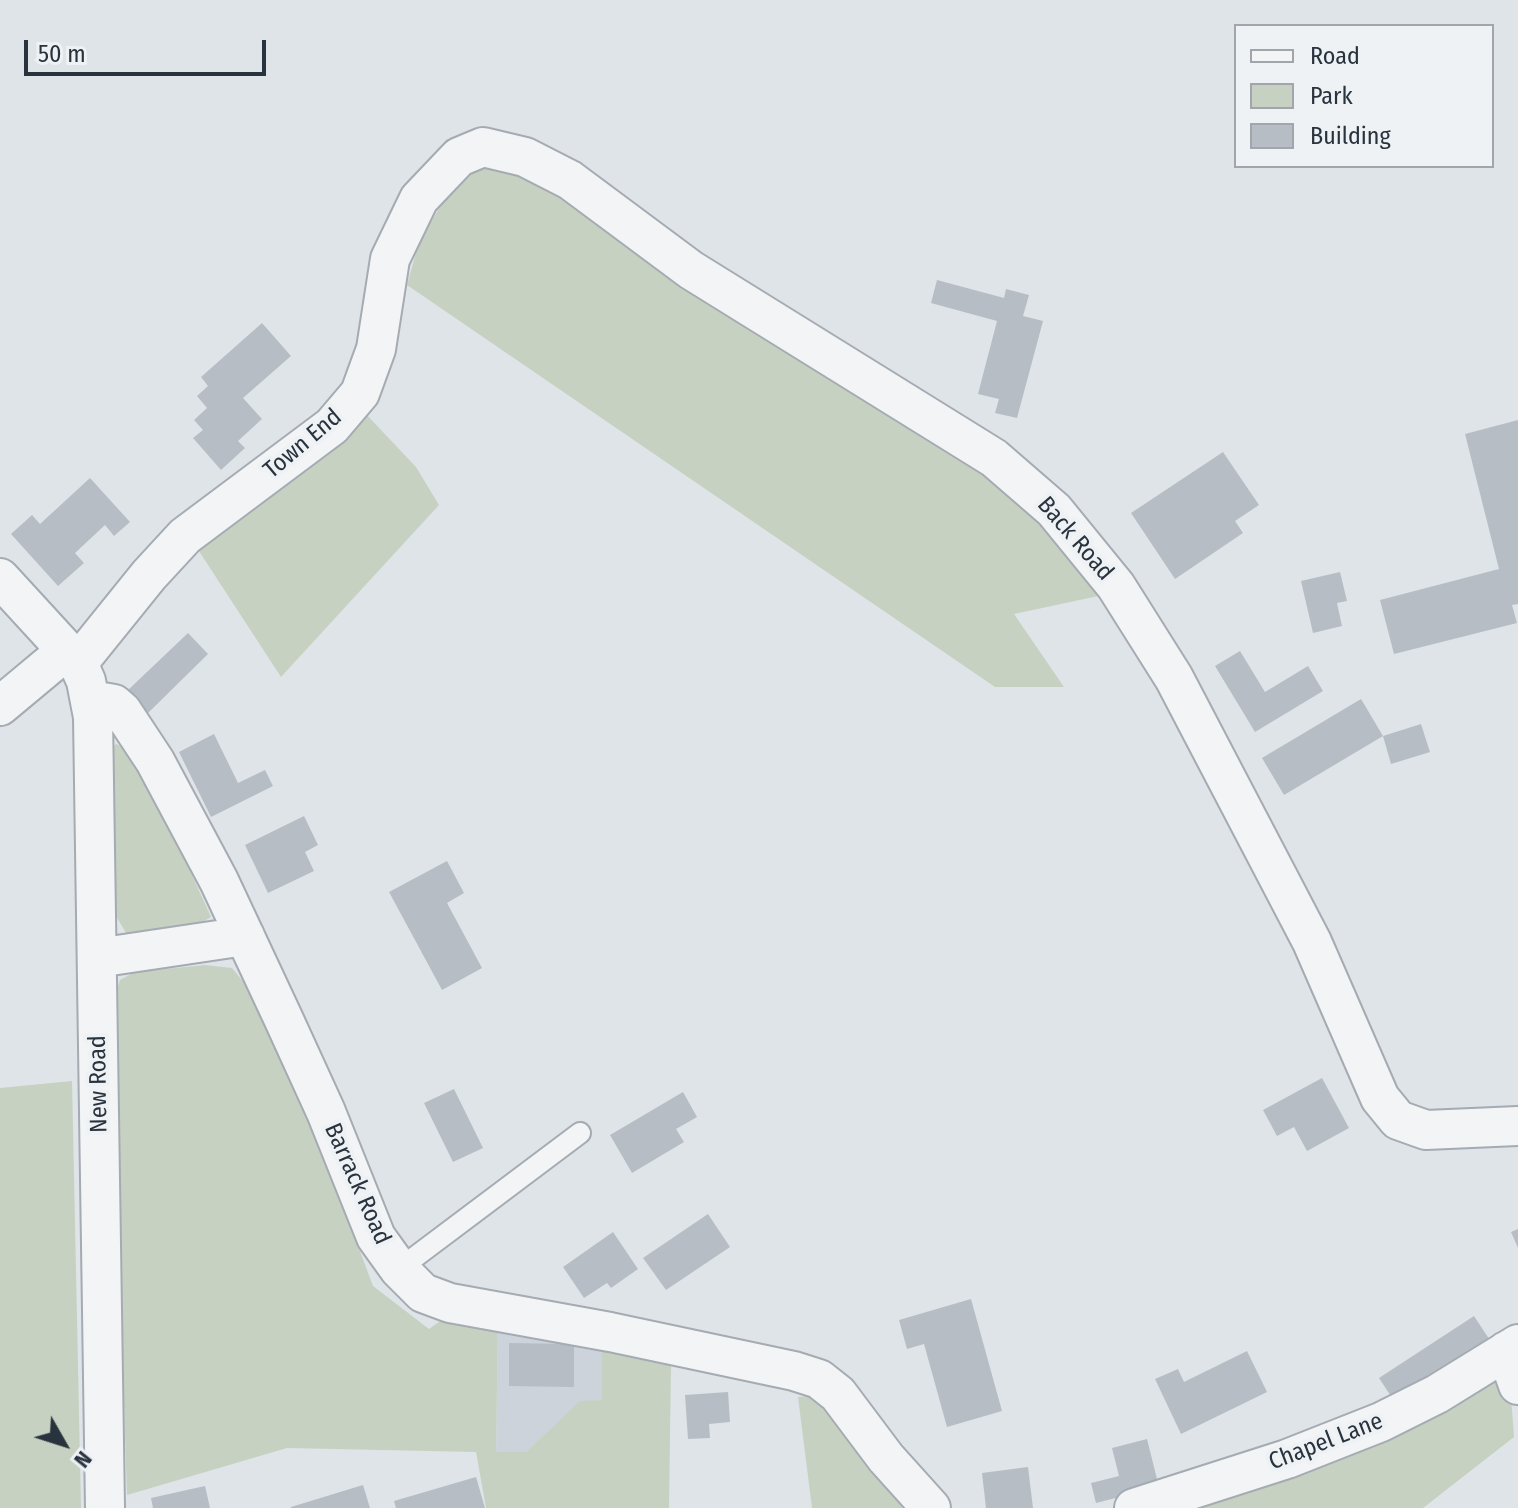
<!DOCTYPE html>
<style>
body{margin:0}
#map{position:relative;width:1518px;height:1508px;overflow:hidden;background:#dfe4e8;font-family:"Fira Sans Condensed",sans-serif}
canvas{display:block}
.legend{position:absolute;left:1234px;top:24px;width:260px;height:144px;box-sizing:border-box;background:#eff2f5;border:2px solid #a0a6ac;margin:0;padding:10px 14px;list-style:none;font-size:24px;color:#29333e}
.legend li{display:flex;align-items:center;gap:16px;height:40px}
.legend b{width:40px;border:2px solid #a0a6ac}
.north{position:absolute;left:24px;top:1404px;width:80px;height:80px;-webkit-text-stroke:6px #eff2f5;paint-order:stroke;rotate:129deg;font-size:22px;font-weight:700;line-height:32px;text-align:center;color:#29333e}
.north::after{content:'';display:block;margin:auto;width:28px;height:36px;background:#29333e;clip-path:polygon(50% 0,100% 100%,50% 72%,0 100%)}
.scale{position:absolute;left:24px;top:40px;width:242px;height:36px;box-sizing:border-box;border:4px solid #29333e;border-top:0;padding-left:10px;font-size:24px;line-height:28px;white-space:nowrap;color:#29333e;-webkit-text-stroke:6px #eff2f5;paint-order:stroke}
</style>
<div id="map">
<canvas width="1518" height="1508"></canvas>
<ul class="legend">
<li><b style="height:10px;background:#f2f4f6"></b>Road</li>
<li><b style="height:22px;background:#c7d1c1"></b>Park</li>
<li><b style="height:22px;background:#b7bdc4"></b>Building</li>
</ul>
<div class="north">N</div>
<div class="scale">50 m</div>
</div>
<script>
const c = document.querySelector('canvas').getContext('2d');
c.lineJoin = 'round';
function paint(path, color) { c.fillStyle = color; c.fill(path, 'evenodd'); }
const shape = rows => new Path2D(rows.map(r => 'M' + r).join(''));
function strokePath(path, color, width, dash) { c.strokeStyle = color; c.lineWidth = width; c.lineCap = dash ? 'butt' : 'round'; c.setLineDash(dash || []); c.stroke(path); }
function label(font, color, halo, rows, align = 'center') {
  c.font = font + ' "Fira Sans Condensed",sans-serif'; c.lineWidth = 8; c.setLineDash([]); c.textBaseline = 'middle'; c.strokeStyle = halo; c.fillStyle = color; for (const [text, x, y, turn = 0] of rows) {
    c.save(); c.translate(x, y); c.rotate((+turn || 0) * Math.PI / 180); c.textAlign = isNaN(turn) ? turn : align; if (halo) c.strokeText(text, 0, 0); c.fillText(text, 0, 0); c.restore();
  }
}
const built = shape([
 [498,1322,602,1344,602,1400,580,1402,526,1452,496,1453]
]);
const green = shape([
 [480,166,544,182,1014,491,1103,595,1014,614,1064,687,995,687,407,285,419,242,441,205],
 [365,413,416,467,439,505,281,677,195,545],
 [116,744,130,750,142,765,211,917,201,923,142,940,128,936,114,913,107,754],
 [205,965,232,968,251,991,304,1101,373,1286,429,1329,446,1317,498,1322,496,1452,526,1452,580,1401,602,1400,602,1344,671,1365,669,1508,486,1508,476,1452,287,1448,127,1495,111,1006,120,980,135,972],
 [72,1081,81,1508,0,1508,0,1088],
 [1490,1380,1501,1384,1511,1397,1514,1437,1423,1508,1170,1508],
 [811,1396,822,1399,907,1508,812,1508,798,1397]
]);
const building = shape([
 [937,280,1004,298,1006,289,1029,295,1023,316,1043,321,1017,418,995,413,999,399,978,394,997,321,931,303],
 [262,323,291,356,243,398,262,419,238,441,245,448,221,470,193,438,203,430,194,420,207,408,197,396,208,386,201,377],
 [1518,420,1518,604,1512,605,1517,623,1394,654,1380,600,1499,569,1465,434],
 [1223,452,1259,505,1235,521,1243,533,1175,579,1131,513],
 [90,478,130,522,114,536,105,525,75,553,84,563,58,586,11,534,32,515,40,524],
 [1340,572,1347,601,1337,603,1342,626,1313,633,1301,581],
 [188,633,208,654,148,713,127,691],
 [1240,651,1265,692,1308,666,1323,691,1255,732,1215,666],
 [1361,699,1383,736,1284,795,1262,758],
 [1421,724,1430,752,1391,764,1383,736],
 [214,734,238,783,265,770,273,786,211,817,179,752],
 [304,816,318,845,305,852,314,871,268,893,245,845],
 [447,861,464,893,447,903,482,968,442,990,389,892],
 [1322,1078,1349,1128,1307,1151,1294,1127,1277,1136,1263,1110],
 [454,1089,483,1148,453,1162,424,1103],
 [683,1092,697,1117,676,1129,684,1142,632,1173,610,1135],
 [708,1214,730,1247,666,1290,643,1258],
 [1518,1229,1518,1248,1511,1232],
 [613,1232,638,1269,611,1288,607,1283,584,1298,563,1267],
 [971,1299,1002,1411,947,1427,924,1344,907,1349,899,1320],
 [1474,1316,1493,1345,1398,1407,1379,1378],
 [509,1343,574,1344,574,1387,509,1386],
 [1247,1351,1267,1392,1181,1434,1155,1379,1178,1369,1184,1382],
 [728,1392,730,1422,709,1424,710,1438,688,1439,685,1395],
 [1147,1439,1159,1487,1096,1503,1091,1483,1119,1476,1112,1448],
 [1028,1467,1033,1508,986,1508,982,1473],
 [476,1477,485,1508,396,1508,394,1501],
 [363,1485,370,1508,291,1508,291,1507],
 [205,1486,210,1508,153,1508,151,1498]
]);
const service = shape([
 [399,1269,580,1133]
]);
const minor = shape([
 [0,578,78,663,86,681,93,717,105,1508],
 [78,663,149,575,185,536,332,426,360,393,376,349,390,259,419,199,459,157,483,147,525,157,570,180,691,270,994,458,1054,510,1116,586,1174,678,1312,942,1380,1098,1398,1120,1426,1130,1518,1126],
 [91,700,114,704,122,711,155,761,219,881,284,1020,326,1112,376,1237,399,1269,423,1293,450,1303,610,1332,794,1371,819,1379,838,1394,886,1458,931,1508],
 [0,706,66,651],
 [97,958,245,936],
 [1506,1351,1518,1385],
 [1134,1508,1287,1459,1381,1422,1437,1394,1518,1344]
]);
const streetNames = [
 ["Town End",303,444,-40],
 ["Back Road",1075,539,49],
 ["New Road",99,1084,-91],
 ["Barrack Road",357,1184,66],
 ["Chapel Lane",1326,1442,-21]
];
paint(built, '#cdd3da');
paint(green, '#c7d1c1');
paint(building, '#b7bdc4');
strokePath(service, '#a5abb2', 24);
strokePath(minor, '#a5abb2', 42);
strokePath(service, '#f2f4f6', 20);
strokePath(minor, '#f2f4f6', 38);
label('24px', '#29333e', '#eff2f5', streetNames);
</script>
